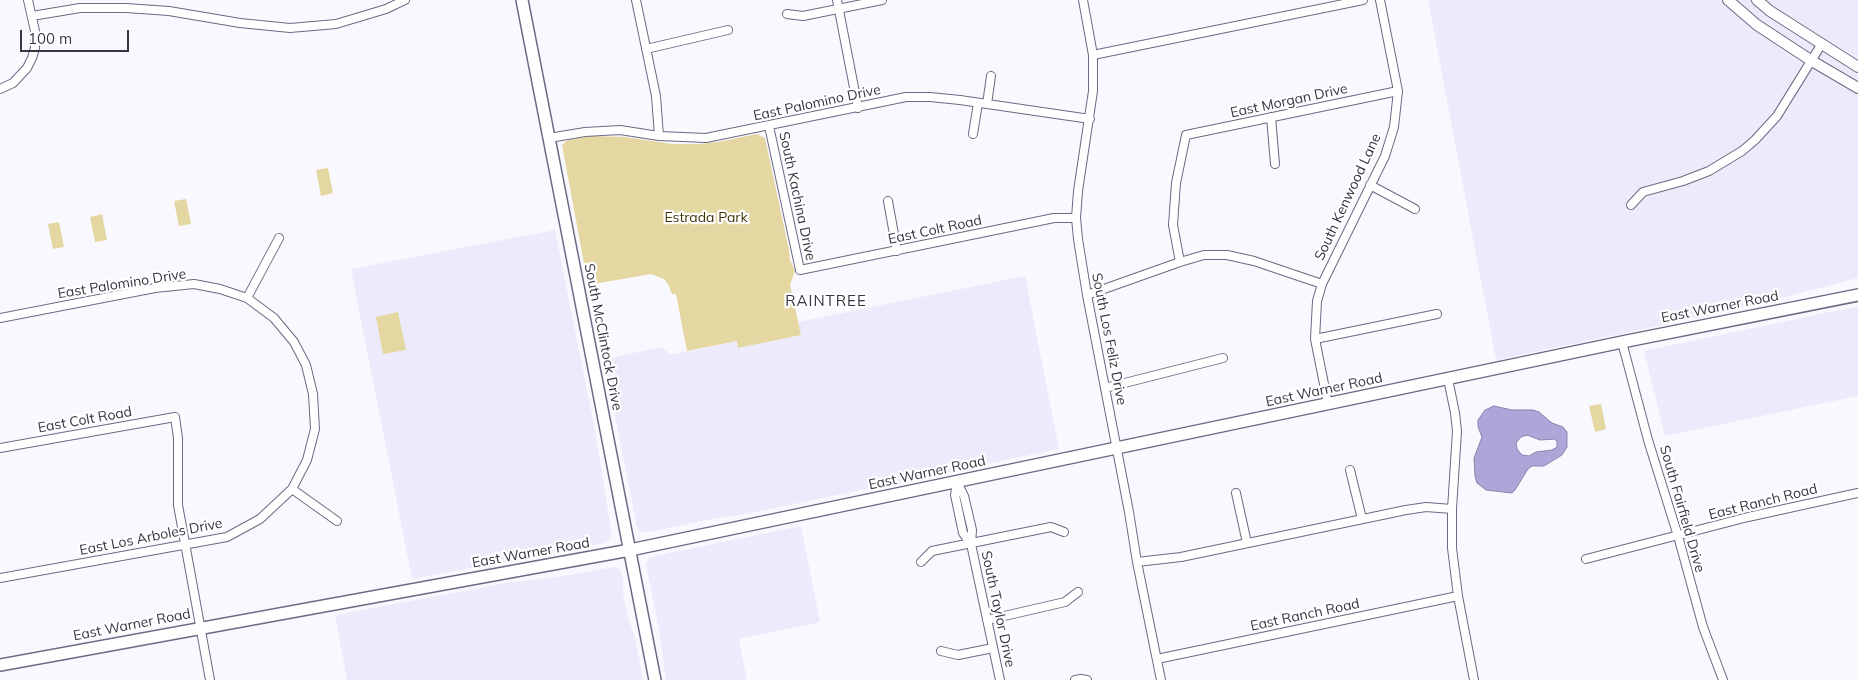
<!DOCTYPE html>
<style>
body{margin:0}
#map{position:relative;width:1858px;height:680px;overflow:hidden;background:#f9f8fe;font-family:Mulish,sans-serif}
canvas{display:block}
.scale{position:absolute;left:20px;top:30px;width:109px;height:22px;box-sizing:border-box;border:2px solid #363541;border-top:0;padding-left:6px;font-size:15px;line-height:18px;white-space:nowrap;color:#363541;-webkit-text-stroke:4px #fff;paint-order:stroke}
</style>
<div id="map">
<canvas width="1858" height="680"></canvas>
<div class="scale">100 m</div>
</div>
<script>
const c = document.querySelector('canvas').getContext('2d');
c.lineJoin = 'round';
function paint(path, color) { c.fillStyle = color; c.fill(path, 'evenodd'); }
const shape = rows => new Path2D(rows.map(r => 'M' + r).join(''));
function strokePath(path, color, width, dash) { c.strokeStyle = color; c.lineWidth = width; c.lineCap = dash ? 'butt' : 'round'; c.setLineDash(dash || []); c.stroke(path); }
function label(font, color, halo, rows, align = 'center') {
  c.font = font + ' Mulish,sans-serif'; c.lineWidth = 4.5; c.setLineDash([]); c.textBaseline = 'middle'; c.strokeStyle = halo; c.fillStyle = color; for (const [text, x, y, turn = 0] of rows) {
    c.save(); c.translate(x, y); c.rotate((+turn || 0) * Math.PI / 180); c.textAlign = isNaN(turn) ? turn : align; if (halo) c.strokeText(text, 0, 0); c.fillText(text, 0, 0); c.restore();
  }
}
const built = shape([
 [1428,0,1858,0,1858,278,1734,310,1496,360],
 [555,230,595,430,612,536,606,543,412,579,351,269],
 [1025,276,1059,449,746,514,712,519,649,532,641,532,637,528,604,359,662,347,671,355,737,341,738,348,801,335,798,322],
 [1858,306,1858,396,1665,436,1644,351],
 [801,526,820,622,739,639,747,680,666,680,659,629,646,565,648,559,654,556],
 [614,567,618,567,623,576,623,595,629,620,635,637,643,680,347,680,335,615,512,582,551,578]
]);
const green = shape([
 [757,134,765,138,789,250,790,260,795,271,790,285,801,335,738,348,737,341,687,351,676,294,672,294,668,284,664,279,651,274,588,285,562,145,568,140,591,136,625,137,673,144,699,144,718,142],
 [328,168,333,193,321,196,316,170],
 [186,199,191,224,179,226,174,201],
 [102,214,107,240,95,242,90,217],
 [59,222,64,247,53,249,48,224],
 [398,312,406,350,383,354,376,317],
 [1601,404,1606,429,1595,432,1589,406]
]);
const water = shape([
 [1494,406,1512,410,1533,410,1539,412,1552,423,1563,427,1567,432,1567,447,1562,455,1544,466,1532,466,1528,469,1515,490,1512,493,1486,490,1477,483,1475,476,1474,458,1482,437,1478,427,1478,420,1485,410,1494,406],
 [1527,435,1540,440,1555,439,1557,442,1557,447,1552,450,1536,452,1529,456,1522,455,1517,449,1516,443,1521,437,1527,435]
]);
const minor = shape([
 [636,0,656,96,659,136],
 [837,0,858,108],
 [1083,0,1093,55,1093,91,1078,191,1076,218,1078,239,1087,295,1129,512,1137,562,1161,680],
 [787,14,803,16,882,0],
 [32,16,80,8,126,8,169,11,240,23,290,28,336,24,386,9,405,0],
 [646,49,728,30],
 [1093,55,1363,0],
 [0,89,13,83,27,68,32,58,35,48,35,31,28,0],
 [987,104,991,76],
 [1271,117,1275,164],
 [769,126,800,270,1054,218,1076,218],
 [973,134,978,103],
 [549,138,585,132,620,130,659,136,706,138,906,97,930,97,960,100,1090,119],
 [1370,185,1415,209],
 [888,201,897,251],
 [1631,205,1643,192,1683,181,1709,171,1742,151,1755,140,1777,116,1821,45],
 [1180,262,1173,225,1176,183,1186,135,1398,91],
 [1087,295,1180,262,1204,255,1227,255,1254,261,1322,284],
 [247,298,279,238],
 [0,318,155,288,194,284,220,289,247,298,274,318,294,342,306,365,313,394,315,429,307,460,292,489,260,519,227,537,0,578],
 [1315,339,1437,314],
 [1622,342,1648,440,1678,536,1703,627,1723,680],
 [1448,379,1455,413,1457,431,1452,509,1452,548,1458,596,1474,680],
 [1105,388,1223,358],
 [1328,404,1315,339,1317,301,1322,284,1385,156,1394,127,1398,91,1380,0],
 [0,448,175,417,178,438,178,505,210,680],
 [1350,470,1362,519],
 [957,482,964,496,972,530,971,544,1000,680],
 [957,482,955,495,963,533,971,544],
 [292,489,337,521],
 [1236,493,1247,543],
 [1586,559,1748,517,1858,493],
 [921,562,932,551,1051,527,1064,532],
 [1137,562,1181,557,1406,510,1426,507,1452,509],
 [987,620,1065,602,1078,592],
 [941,651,958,655,993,648],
 [1157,659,1458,596],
 [1075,680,1081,679,1087,680]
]);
const tertiary = shape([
 [1728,0,1757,25,1812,61,1858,88],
 [1757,0,1770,11,1858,67]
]);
const secondary = shape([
 [522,0,655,680],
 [0,665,630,550,1622,342,1858,295]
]);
const streetNames = [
 ["East Morgan Drive",1289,101,-12],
 ["East Palomino Drive",817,103,-12],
 ["South Kachina Drive",797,196,78],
 ["South Kenwood Lane",1348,197,-65],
 ["East Colt Road",935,230,-12],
 ["East Palomino Drive",122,284,-9],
 ["East Warner Road",1720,307,-11],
 ["South McClintock Drive",603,337,79],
 ["South Los Feliz Drive",1109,339,79],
 ["East Warner Road",1324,390,-12],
 ["East Colt Road",85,420,-10],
 ["East Warner Road",927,473,-12],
 ["East Ranch Road",1763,502,-14],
 ["South Fairfield Drive",1682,509,74],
 ["East Los Arboles Drive",151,537,-11],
 ["East Warner Road",531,553,-10],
 ["South Taylor Drive",998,609,78],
 ["East Ranch Road",1305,615,-12],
 ["East Warner Road",132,625,-11]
];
const parkNames = [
 ["Estrada Park",706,218]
];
const neighbourhoodNames = [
 ["RAINTREE",826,301]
];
paint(built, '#edebfb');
paint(green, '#e4d7a1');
paint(water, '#ada6d9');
strokePath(water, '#8984ab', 1);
strokePath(minor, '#6c6984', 10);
strokePath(tertiary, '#6c6984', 12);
strokePath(secondary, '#6c6984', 14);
strokePath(minor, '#fff', 8);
strokePath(tertiary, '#fff', 10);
strokePath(secondary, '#fff', 11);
label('14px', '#363541', '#fff', streetNames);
label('14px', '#3f3508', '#fff', parkNames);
c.letterSpacing = '1px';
label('15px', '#363541', '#fff', neighbourhoodNames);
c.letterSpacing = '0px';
</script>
